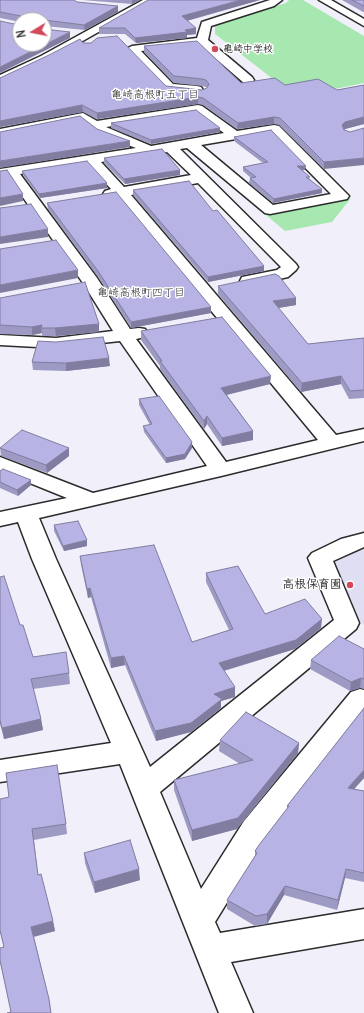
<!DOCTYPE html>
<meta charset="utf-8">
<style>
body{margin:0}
#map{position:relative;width:364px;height:1013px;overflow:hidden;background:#f1f0fa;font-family:Delius,sans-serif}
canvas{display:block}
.north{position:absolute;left:12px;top:12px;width:40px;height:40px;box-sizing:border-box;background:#fff;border:1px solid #aaa;border-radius:50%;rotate:260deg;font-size:11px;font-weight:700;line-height:16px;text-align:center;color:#2b2b2b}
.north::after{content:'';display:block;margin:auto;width:14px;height:18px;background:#d1495b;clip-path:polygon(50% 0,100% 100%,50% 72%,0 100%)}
</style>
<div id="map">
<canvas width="364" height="1013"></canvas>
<div class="north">N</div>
</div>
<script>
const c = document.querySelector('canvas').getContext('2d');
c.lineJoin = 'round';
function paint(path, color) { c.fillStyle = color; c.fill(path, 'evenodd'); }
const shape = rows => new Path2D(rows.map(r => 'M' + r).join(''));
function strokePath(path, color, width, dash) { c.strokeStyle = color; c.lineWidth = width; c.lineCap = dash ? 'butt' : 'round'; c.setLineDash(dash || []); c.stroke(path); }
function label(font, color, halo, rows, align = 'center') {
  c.font = font + ' Delius,"Klee One",sans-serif'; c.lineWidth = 3; c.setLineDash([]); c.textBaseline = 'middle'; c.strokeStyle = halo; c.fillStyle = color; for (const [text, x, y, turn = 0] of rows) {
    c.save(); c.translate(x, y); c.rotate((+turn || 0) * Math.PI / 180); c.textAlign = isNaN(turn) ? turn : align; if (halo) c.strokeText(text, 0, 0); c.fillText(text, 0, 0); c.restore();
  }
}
const built = shape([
 [364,550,364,625,346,610,327,561,338,553]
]);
const green = shape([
 [289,0,303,0,364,36,364,83,296,97,215,34,215,25,286,3],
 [351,198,332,222,285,231,266,215]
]);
const minor = shape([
 [143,0,155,0,49,60,0,84,0,75,41,56,143,0],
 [270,0,282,0,274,6,211,26,208,40,252,77,254,80,252,83,244,83,200,45,141,51,173,84,197,86,201,87,203,90,201,93,197,94,166,91,126,49,132,46,197,38,202,22,270,0],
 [319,0,331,0,364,19,364,26,319,0],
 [198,105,202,106,237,131,274,125,279,126,349,196,347,199,342,200,270,214,265,213,187,148,180,149,296,264,298,267,296,270,288,277,248,286,242,285,240,281,242,277,277,270,281,267,198,183,131,195,336,435,364,429,364,441,221,476,39,518,56,559,150,767,334,620,308,558,312,553,341,539,364,533,364,547,333,561,359,623,356,629,160,792,201,889,244,821,351,692,360,689,364,690,364,713,266,839,215,922,220,933,364,909,364,939,231,962,253,1013,219,1013,120,764,0,782,0,760,111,743,32,559,18,522,0,526,0,512,67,498,0,471,0,457,93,493,207,466,120,341,56,348,0,345,0,335,56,338,113,331,83,283,8,176,0,177,0,169,136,148,98,134,81,121,0,137,0,129,83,113,97,121,198,105],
 [196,113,224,133,151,146,106,127,196,113],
 [271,133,331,194,273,205,201,145,271,133],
 [167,152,191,175,124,187,101,162,167,152],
 [88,164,111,189,105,191,103,194,105,197,110,198,117,197,318,440,226,462,136,339,145,337,148,333,145,329,139,328,130,329,97,278,20,174,88,164]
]);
const wall = shape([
 [0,0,77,2,118,6,118,12,85,30,44,26,44,20,20,20,20,22,0,18],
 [82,0,140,0,132,4],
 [260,0,187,21,196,28,196,34,187,35,187,38,136,43,125,34,99,34,99,28],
 [342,0,364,0,364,12,363,12],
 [83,43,166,86,202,90,208,88,206,87,202,86,174,83,144,52,144,46,241,83,285,85,337,90,364,85,364,124,345,129,324,169,279,125,274,124,237,129,203,105,198,104,97,119,83,112,0,127,0,78],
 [111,123,220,128,220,132,151,144,111,128],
 [234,137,305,170,302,170,322,193,273,203,249,183,250,178,251,178,243,171,243,167,263,163,234,141],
 [104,158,180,175,125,184,104,163],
 [22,171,107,183,107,188,40,198,23,175],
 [133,190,213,211,264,266,264,271,208,282,133,195],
 [47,203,211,307,211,313,131,328,98,277,48,209],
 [218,286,296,298,296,305,278,308,308,344,364,338,364,398,349,399,341,384,301,392,218,294],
 [0,298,99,324,99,332,56,336,42,336,42,333,32,335,0,334],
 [141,331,270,384,227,395,253,431,253,440,222,446,207,424,204,429,160,369,160,366,141,340],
 [38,341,110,366,66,371,33,370,32,362],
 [139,399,192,442,192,448,185,459,166,463,144,432,143,426,150,425,139,405],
 [0,447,69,448,69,456,47,473,1,456],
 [0,471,31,480,31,485,18,496,0,488],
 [54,525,87,546,64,551,54,531],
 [80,556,192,642,229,630,206,582,206,573,265,614,321,628,295,649,224,671,235,697,221,701,221,708,191,732,156,741,125,665,111,668,91,597,88,598,81,565],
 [0,577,33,657,69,673,70,684,33,689,41,719,43,730,4,739,0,724],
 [364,649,364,689,360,688,350,691,310,669,311,660],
 [364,708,364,778,354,789,364,791,364,882,345,878,337,910,284,895,267,924,255,926,227,909,227,900,255,856,255,851,287,809,287,806],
 [220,740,299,743,298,753,237,829,192,841,174,790,174,780,240,764,219,751],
 [0,799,66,824,67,834,34,840,38,875,53,921,55,931,34,937,49,999,51,1013,7,1013,11,1012,0,962,4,947,0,932],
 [84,853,140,880,95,893,85,863]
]);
const shadedWall = shape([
 [132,0,140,0,132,4],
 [241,0,260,0,182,22,182,16],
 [118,6,118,12,85,30,84,25],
 [196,28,196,34,187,35,187,38,136,43,135,38,185,30],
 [70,32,70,38,0,73,0,67],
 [198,97,198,104,97,119,97,113],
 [82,105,83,112,0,127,0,121],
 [274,117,274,124,237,129,238,123],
 [364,117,364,124,345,129,342,132,342,125,345,122],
 [220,128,220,132,151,144,151,140],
 [130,141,130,147,0,168,0,161],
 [364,158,364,165,324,169,324,162],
 [297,166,306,166,305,170,297,171],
 [180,170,180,175,125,184,124,179],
 [107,183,107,188,40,198,39,194],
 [322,189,322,193,273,203,274,199],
 [23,194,23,201,0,206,0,198],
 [48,229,48,237,0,244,0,237],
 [264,266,264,271,208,282,208,277],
 [78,270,78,278,0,293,0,285],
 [296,298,296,305,272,309,273,301],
 [211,307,211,313,131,328,131,322],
 [99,324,99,332,56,336,55,328],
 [42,325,41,328,42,333,32,335,32,327],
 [109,358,110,366,66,371,66,363],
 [271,376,270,384,221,396,221,388],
 [341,376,341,384,301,392,302,383],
 [207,416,207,424,204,429,204,421],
 [253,431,253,440,222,446,222,438],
 [192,442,192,448,185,459,166,463,166,458],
 [69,448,69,456,47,473,46,465],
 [31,480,31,485,18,496,17,490],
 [87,540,87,546,64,551,63,546],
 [90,588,91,597,88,598,87,589],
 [322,619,321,628,295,649,219,672,219,663],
 [124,656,125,665,111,668,111,658],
 [361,678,360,688,350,691,351,682],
 [235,687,235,697,221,701,221,708,191,732,156,741,155,731,214,694],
 [41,719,43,730,4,739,2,728],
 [299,743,298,753,237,829,192,841,192,830],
 [364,770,364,778,347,797,348,788],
 [139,869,140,880,95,893,94,882],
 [346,869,345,878,337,910,338,900],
 [285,886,284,895,267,924,267,914],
 [53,921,55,931,32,937,31,927]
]);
const building = shape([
 [0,0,74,0,77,2,118,6,84,25,44,20,21,20,21,16,0,12,0,0],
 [148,0,241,0,182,16,196,28,185,30,187,32,135,38,125,28,99,28,148,0],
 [352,0,364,0,364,6,352,0],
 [0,21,19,25,20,24,20,44,44,44,44,29,70,32,0,67,0,21],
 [117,36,166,86,202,90,207,88,209,84,206,80,202,79,174,76,144,46,197,41,241,83,275,78,285,85,318,79,337,90,364,85,364,117,345,122,342,125,344,130,350,132,364,128,364,158,324,162,280,118,274,117,238,123,203,98,198,97,97,113,82,105,0,121,0,78,49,55,80,39,83,43,91,43,97,38,117,36],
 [196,110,220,128,151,140,111,123,196,110],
 [80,116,97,129,130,141,0,161,0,132,80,116],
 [271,130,306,166,297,166,310,177,306,177,322,189,274,199,250,178,256,177,243,167,268,162,234,137,271,130],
 [162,149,180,170,124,179,104,158,162,149],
 [87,161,107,183,39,194,22,171,87,161],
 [7,170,23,194,0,198,0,171,7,170],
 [189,181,213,211,217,210,264,266,208,277,133,190,189,181],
 [116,192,211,307,131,322,98,271,47,203,116,192],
 [31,204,48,229,0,237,0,208,31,204],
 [56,240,78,270,0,285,0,249,56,240],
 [275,274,279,276,296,298,273,301,308,344,364,338,364,390,350,391,341,376,302,383,218,286,275,274],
 [85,282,99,324,55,328,41,328,42,325,32,327,0,325,0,298,85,282],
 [222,317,271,376,221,388,253,431,222,438,207,416,204,421,160,361,162,361,141,331,222,317],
 [103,337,109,358,66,363,32,362,38,341,56,342,103,337],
 [159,396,192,442,185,454,166,458,143,426,152,424,139,399,159,396],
 [22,430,69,448,46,465,0,448,22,430],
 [3,469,31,480,17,490,0,482,0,471,3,469],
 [78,521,87,540,63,546,54,525,78,521],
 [154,545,192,642,233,629,206,573,238,566,265,614,305,599,322,619,296,640,219,663,235,687,214,694,222,699,191,723,155,731,124,656,111,658,90,588,87,589,80,556,154,545],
 [4,576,20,625,23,625,33,657,66,652,69,673,31,679,41,719,2,728,0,720,0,577,4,576],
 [339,636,364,649,364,679,361,678,351,682,311,660,339,636],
 [364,708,364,770,348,788,364,791,364,873,346,869,338,900,285,886,267,914,256,916,227,900,257,853,255,851,259,845,289,806,287,806,364,708],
 [246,712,299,743,238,818,192,830,174,780,253,760,220,740,246,712],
 [57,765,66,824,32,829,38,875,41,874,53,921,31,927,49,999,51,1013,7,1013,11,1012,0,960,0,948,4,947,0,930,0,799,9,797,6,773,57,765],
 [130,840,139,869,94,882,84,853,130,840]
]);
const markers = [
 [215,49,4,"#d1495b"],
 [350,585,4,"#d1495b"]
];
const farPoinames = [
 ["亀崎中学校",223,49]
];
const farNeighbourhoodnames = [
 ["亀崎高根町五丁目",155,95],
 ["亀崎高根町四丁目",141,293]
];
const poiNames = [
 ["高根保育園",342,585]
];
paint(built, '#e0def3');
paint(green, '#a7e8b1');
strokePath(minor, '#2b2b2b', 3);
paint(minor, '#fff');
paint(wall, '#9d9ac4');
paint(shadedWall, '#807da0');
paint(building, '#b7b3e4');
strokePath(building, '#807da0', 1);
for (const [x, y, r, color] of markers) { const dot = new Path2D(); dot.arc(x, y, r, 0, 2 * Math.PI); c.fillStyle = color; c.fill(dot); strokePath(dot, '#fff', 1.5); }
label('bold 10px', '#2b2b2b', '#fff', farPoinames, 'left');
label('11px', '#2b2b2b', '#fff', farNeighbourhoodnames);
label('bold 12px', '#2b2b2b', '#fff', poiNames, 'right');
</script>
